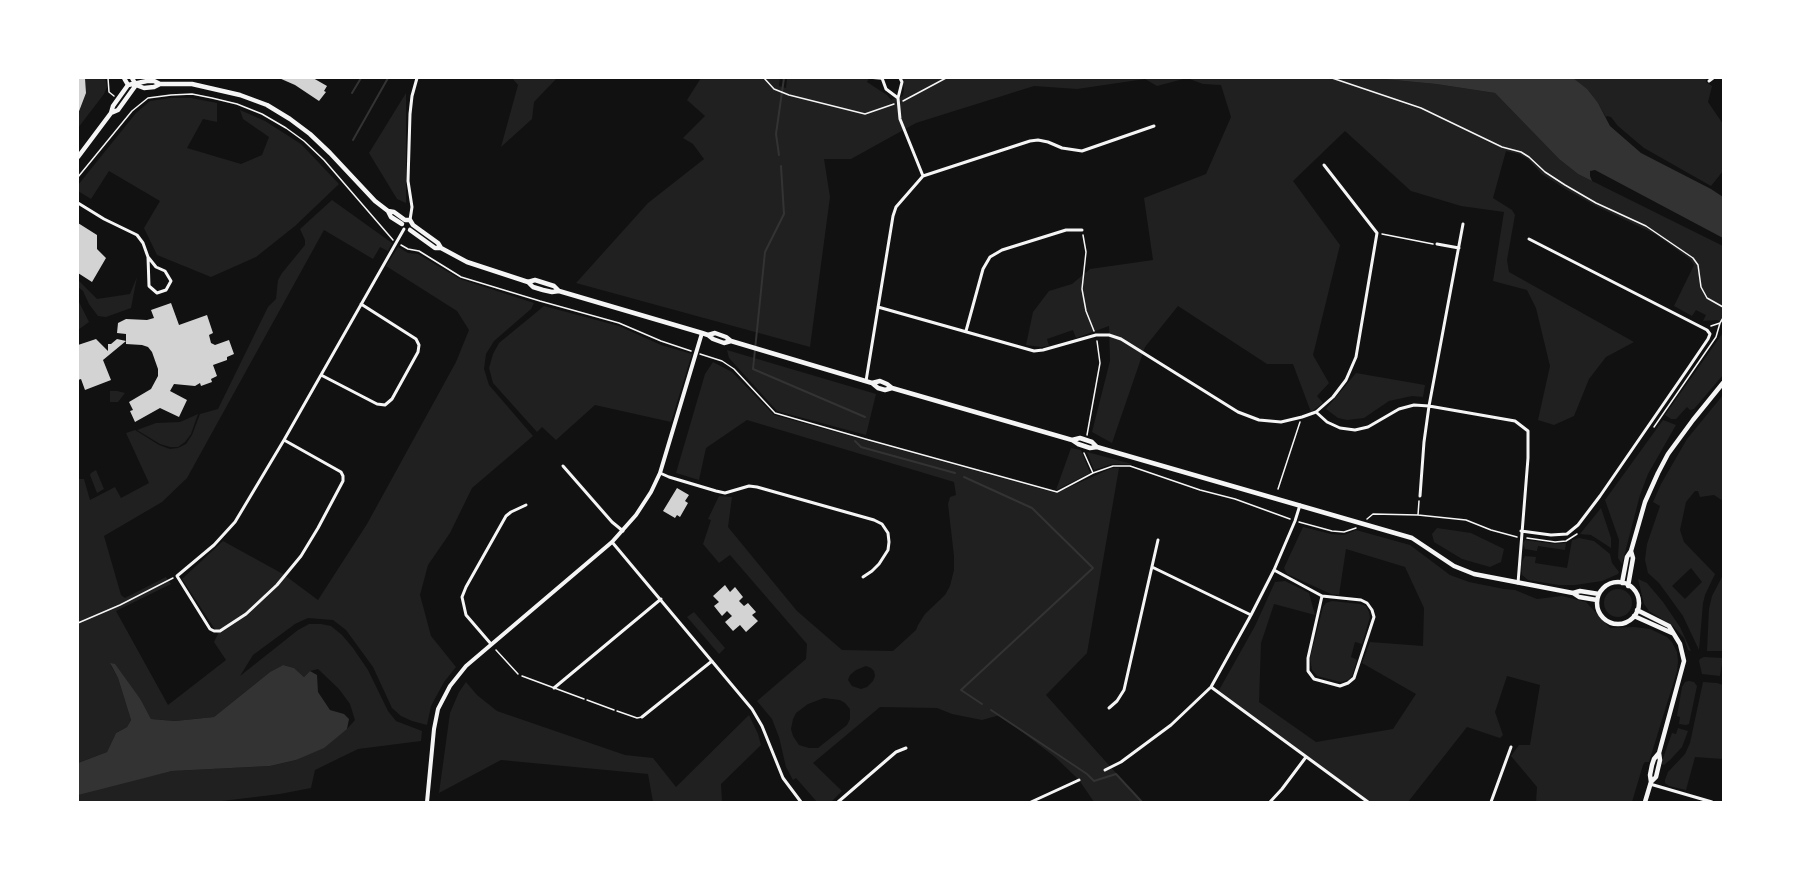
<!DOCTYPE html>
<style>
body{margin:0}
#map{position:relative;width:1801px;height:880px;overflow:hidden;background:#111;font-family:Cabin,sans-serif}
canvas{display:block}
.frame{position:absolute;inset:0;border:79px solid #fff;pointer-events:none}
</style>
<div id="map">
<canvas width="1801" height="880"></canvas>
<div class="frame"></div>
</div>
<script>
const c = document.querySelector('canvas').getContext('2d');
c.lineJoin = 'round';
function paint(path, color) { c.fillStyle = color; c.fill(path, 'evenodd'); }
const shape = rows => new Path2D(rows.map(r => 'M' + r).join(''));
function strokePath(path, color, width, dash) { c.strokeStyle = color; c.lineWidth = width; c.lineCap = dash ? 'butt' : 'round'; c.setLineDash(dash || []); c.stroke(path); }
const green = shape([
 [85,78,105,78,107,87,104,94,78,128,78,115,86,93],
 [512,78,557,78,534,102,532,119,501,147,518,85],
 [701,78,780,78,779,86,786,88,787,78,869,78,867,82,887,95,891,100,903,96,904,89,902,78,1373,78,1436,84,1495,93,1559,159,1578,174,1723,246,1723,322,1717,320,1703,321,1706,315,1696,310,1692,316,1674,306,1694,265,1690,259,1655,234,1598,207,1567,190,1542,174,1528,159,1519,154,1506,151,1493,198,1512,210,1515,215,1507,260,1509,272,1634,342,1606,357,1589,379,1574,416,1554,425,1538,420,1550,366,1536,308,1527,290,1493,281,1504,212,1461,206,1411,191,1345,131,1293,181,1340,245,1313,355,1329,383,1317,396,1323,403,1311,412,1293,364,1267,364,1178,306,1145,347,1112,443,1092,432,1110,361,1109,326,1076,338,1073,330,1047,339,1049,346,1041,347,1026,345,1033,312,1049,291,1072,284,1090,269,1153,260,1144,198,1206,174,1231,117,1221,85,1203,84,1187,78,1157,86,1145,79,1077,89,1034,86,916,123,851,159,824,159,830,197,810,347,576,283,648,203,704,159,693,144,683,138,705,116,687,100],
 [1573,78,1706,78,1706,82,1712,86,1708,102,1723,124,1723,171,1711,186,1644,148,1618,126,1611,117,1607,116,1606,117,1598,103],
 [406,93,406,203,397,199,369,153],
 [171,98,191,98,217,103,217,122,203,119,187,148,241,164,262,155,269,137,243,119,240,110,265,121,301,144,339,184,295,226,256,257,211,277,157,255,144,228,160,201,109,171,91,199,78,191,78,185,136,113,150,101],
 [332,200,392,243,388,251,380,247,373,259,324,230,187,478,162,502,104,536,121,595,125,598,166,577,171,584,116,611,168,705,226,660,214,642,218,634,182,579,223,541,283,574,318,600,367,524,456,362,469,330,457,311,386,266,398,247,408,253,418,254,460,279,534,303,531,309,494,341,486,354,484,369,489,385,533,436,472,488,450,533,428,565,420,595,431,636,456,667,444,682,431,706,427,725,412,721,401,716,392,708,373,667,346,630,333,620,308,618,295,624,253,655,240,676,298,630,309,624,321,624,331,626,342,635,353,648,368,670,388,711,396,721,422,731,421,741,358,749,315,770,311,788,280,794,214,802,78,802,78,795,87,791,172,771,270,766,296,760,347,729,355,720,350,704,339,689,318,669,310,671,304,677,294,668,283,665,270,672,214,717,175,721,151,719,141,700,110,664,118,678,131,720,127,727,116,733,107,752,78,763,78,479,84,479,90,500,115,487,121,498,149,483,126,433,135,430,159,445,170,449,178,448,186,444,192,435,200,414,218,409,268,307,276,299,278,280,282,273,305,245,305,240,300,229],
 [137,277,131,308,106,317,98,316,89,304,83,291,78,287,78,280,97,299,130,294],
 [78,300,89,322,78,330],
 [544,306,619,326,661,345,692,354,671,422,595,405,556,440,542,427,537,432,493,383,489,368,493,354,499,343],
 [1723,326,1723,375,1694,409,1690,410,1687,407,1676,419,1671,419,1665,415,1722,334],
 [727,350,876,394,866,435,777,411,729,358],
 [713,362,732,372,774,415,1056,493,1112,468,1119,468,1087,653,1046,695,1142,802,1094,802,1079,780,1055,757,1000,715,982,720,952,714,937,708,880,707,813,763,842,791,831,802,817,802,796,778,793,780,786,767,779,737,772,719,757,701,806,659,807,644,730,555,719,563,703,544,711,520,708,519,719,496,732,497,728,527,797,611,842,650,893,651,916,630,918,625,925,614,945,595,950,586,954,570,954,556,948,504,950,497,956,495,954,482,747,420,706,448,699,480,676,473,705,374],
 [866,666,871,668,874,671,875,676,873,681,867,687,861,689,852,686,848,680,850,675,856,670],
 [824,698,840,700,845,703,850,709,850,719,847,725,818,748,809,748,799,745,793,736,791,729,793,719,796,713,808,704],
 [1356,373,1425,385,1423,397,1412,396,1389,401,1364,418,1347,420,1338,418,1326,409],
 [110,391,117,391,125,393,118,402,110,402],
 [1723,395,1723,501,1714,495,1700,497,1698,491,1695,491,1686,502,1680,530,1684,542,1715,574,1705,595,1703,603,1699,650,1683,616,1659,583,1648,573,1645,560,1647,544,1660,506,1653,502,1661,484,1687,439],
 [1691,568,1702,582,1685,599,1672,586],
 [198,414,191,434,185,442,178,447,170,447,160,444,137,430,156,423,180,422],
 [1663,420,1676,425,1648,474,1640,495,1622,564,1618,558,1619,540,1605,500],
 [1071,448,1081,450,1090,473,1056,490],
 [1087,452,1132,464,1112,464,1094,470],
 [96,470,104,489,97,493,90,475,91,473],
 [1601,508,1611,538,1611,548,1591,535,1580,534],
 [1303,527,1331,534,1344,535,1356,530,1410,545,1450,575,1469,582,1504,589,1515,590,1537,599,1562,596,1586,602,1610,628,1634,627,1650,629,1667,637,1672,642,1677,652,1678,661,1677,671,1649,762,1645,762,1643,765,1632,802,1536,802,1537,787,1511,756,1519,745,1530,745,1540,685,1507,676,1495,712,1503,735,1500,738,1467,727,1408,802,1362,802,1364,800,1218,692,1255,626,1275,582,1285,581,1309,593,1315,615,1274,604,1261,643,1259,702,1316,742,1393,729,1416,694,1362,663,1370,642,1423,646,1424,608,1405,567,1346,549,1339,595,1331,594,1287,574,1284,568],
 [1437,528,1471,533,1504,549,1501,562,1490,567,1462,559,1434,542,1432,534],
 [1579,538,1594,541,1610,554,1612,563,1619,572,1618,574,1602,581,1575,585,1559,585,1528,580,1522,575,1521,564,1525,556,1536,557,1535,563,1567,568,1572,540],
 [1525,540,1555,544,1566,543,1565,550,1538,546,1537,551,1525,549,1523,543],
 [1723,575,1722,651,1707,651,1709,609,1712,596],
 [1638,579,1647,583,1663,602,1680,627,1691,651,1688,650,1684,638,1673,626,1649,611,1644,604],
 '1604 603a14 14 0 1 1 28 0a14 14 0 1 1-28 0Z',
 [1332,601,1360,604,1366,606,1369,612,1370,617,1362,644,1355,642,1351,657,1357,660,1352,676,1348,680,1341,682,1317,676,1312,670,1310,658,1323,607,1326,603],
 [694,612,725,648,719,654,687,617],
 [1704,657,1723,658,1720,676,1702,674,1699,661,1700,659],
 [1689,681,1694,682,1697,686,1689,724,1686,725,1679,724,1680,717,1677,716,1682,687,1685,682],
 [466,682,477,695,497,711,625,755,653,758,676,787,749,715,758,734,761,745,721,784,722,802,653,802,648,774,501,760,439,793,450,713,459,692],
 [1703,682,1717,683,1723,685,1723,759,1695,757,1686,790,1669,786,1665,783,1665,780,1668,772,1685,754,1690,743],
 [1678,728,1688,731,1682,747,1670,760,1664,765,1661,764,1672,733,1676,734]
]);
const water = shape([
 [1373,78,1573,78,1587,89,1598,103,1610,126,1641,153,1711,189,1723,197,1723,238,1595,170,1590,171,1590,176,1592,181,1578,174,1559,159,1495,93,1436,84],
 [110,663,115,664,141,700,151,719,175,721,214,717,270,672,283,665,294,668,304,677,310,671,317,675,318,692,330,710,344,714,349,719,347,729,324,748,296,760,270,766,172,771,78,795,78,763,107,752,116,733,127,727,131,720,118,678]
]);
const stream = shape([
 [352,93,361,78],
 [353,140,388,78],
 [779,155,776,134,784,78],
 [781,166,784,214,765,252,753,369,865,417],
 [855,441,861,447,955,473],
 [964,477,1032,508,1093,568,961,690,982,704],
 [991,710,1087,774,1094,781,1116,774,1142,802]
]);
const building = shape([
 [78,78,85,78,86,93,78,114],
 [279,78,313,78,327,86,324,91,326,92,319,101,295,85],
 [78,223,97,235,97,249,106,258,92,282,78,273],
 [171,303,179,325,207,315,213,333,209,335,211,343,215,345,229,340,234,354,227,357,227,360,213,365,217,376,211,379,212,382,201,386,200,383,195,386,174,384,170,391,187,400,179,417,160,408,135,422,130,411,133,410,129,402,151,389,158,376,158,369,152,352,148,347,142,345,126,344,126,334,117,333,118,323,126,319,147,320,154,318,151,310],
 [96,339,108,351,108,344,111,344,117,339,126,341,103,360,111,380,85,390,81,379,78,380,78,345],
 [677,488,689,495,685,501,688,503,680,517,677,515,675,518,663,511],
 [725,585,730,592,735,587,743,597,739,601,744,606,748,603,756,612,752,615,758,621,746,632,740,625,733,631,725,622,732,616,727,611,722,616,714,606,719,602,713,596]
]);
const path = shape([
 [108,78,109,92,114,96],
 [764,78,774,89,789,95,865,114,894,104],
 [1332,78,1421,108,1502,147,1521,152,1529,157,1545,172,1565,185,1596,203,1646,226,1693,258,1698,265,1701,287,1707,298,1723,307],
 [903,101,946,78],
 [78,177,132,111,148,98,171,95,192,94,212,98,237,104,262,114,286,128,304,141,324,160,393,240],
 [1382,234,1433,244],
 [1083,235,1086,252,1082,289,1086,311,1094,331],
 [401,245,408,249,419,251,461,277,540,301,619,323,661,341,691,351],
 [1711,326,1720,323],
 [700,354,722,361,734,369,775,413,869,440,1057,492,1093,473,1113,466,1130,466,1200,490,1235,499,1290,519],
 [1654,427,1716,337,1720,323,1723,318],
 [1087,435,1100,363,1097,341],
 [1084,453,1093,473],
 [1278,489,1300,422],
 [1418,515,1419,501],
 [1367,519,1373,514,1418,515,1466,520,1491,530,1517,537],
 [1299,522,1332,531,1344,532,1356,528],
 [1527,538,1555,542,1566,541,1577,534],
 [78,623,120,605,173,578],
 [496,650,518,674],
 [587,700,614,710]
]);
const service = shape([
 [870,78,882,79],
 [522,676,584,699],
 [617,711,637,718,642,717]
]);
const minor = shape([
 [882,78,886,89,898,98],
 [900,78,902,82,898,98,900,119,923,176],
 [1709,81,1713,78],
 [78,203,104,219,137,235,143,243,148,257,149,286,157,293,166,290,171,281,165,271,156,267,148,257],
 [410,220,412,207,408,181,410,114,412,96,417,78],
 [1437,244,1459,248],
 [878,307,1034,351,1043,350,1096,335,1109,335,1121,339,1238,412,1259,420,1281,422,1302,417,1316,412,1333,397,1346,380,1356,357,1377,233,1324,165],
 [966,331,983,269,990,257,1002,250,1066,230,1082,230],
 [321,375,377,404,385,405,392,399,418,352,419,345,416,339,361,304],
 [866,381,893,216,896,207,923,176,1030,141,1038,140,1048,142,1062,148,1082,151,1154,126],
 [1316,412,1327,422,1340,428,1355,430,1368,427,1399,409,1414,405,1429,406,1515,421,1528,431,1528,458,1518,583],
 [284,440,341,472,343,476,343,481,318,528,301,556,277,585,246,614,220,631,214,631,210,629,177,576,214,545,235,522,284,440,404,229],
 [563,466,612,522,623,531],
 [660,473,669,477,716,491,725,493,749,486,757,487,874,520,882,524,888,533,889,542,888,550,879,564,872,571,863,577],
 [1420,496,1424,442,1429,406,1463,224],
 [1521,531,1551,535,1567,534,1578,525,1600,496,1689,367,1708,339,1710,334,1707,330,1529,239],
 [612,542,752,709,762,726,783,778,801,802],
 [1152,567,1251,615],
 [1274,570,1322,596,1361,600,1367,603,1372,610,1374,617,1354,678,1348,683,1340,686,1314,679,1308,671,1308,658,1322,596],
 [491,644,466,615,462,597,466,587,506,516,511,512,526,505],
 [1211,687,1368,802],
 [554,688,661,599],
 [1109,708,1117,701,1124,690,1158,540],
 [642,717,712,661],
 [1105,770,1121,762,1171,725,1211,687,1251,615,1274,570,1295,521,1300,505],
 [1650,784,1712,802],
 [838,802,896,752,906,748],
 [1031,802,1079,780],
 [1270,802,1282,789,1306,757],
 [1491,802,1511,747]
]);
const tertiary = shape([
 [427,802,434,729,438,709,450,686,466,666,612,542,636,515,651,492,660,473,702,333]
]);
const secondary = shape([
 [124,78,128,85],
 [132,78,136,85],
 [128,85,147,81,154,81,160,84],
 [136,85,144,88,154,87,160,84,192,84,240,95,267,105,290,119,310,134,330,153,375,201,388,211,391,217,402,224],
 [111,113,113,106,128,85],
 [78,157,111,113,118,110,136,85],
 [388,211,394,212,405,220,410,220,413,225,438,243,441,248],
 [410,230,435,248,441,248,467,262,528,282,535,280,554,286,559,291],
 [528,282,533,287,543,290,552,292,559,291,702,333,708,335,713,339,724,343,731,341],
 [708,335,715,333,726,337,731,341,872,383,878,388,885,390,892,388],
 [872,383,880,381,887,384,892,388,1072,440,1078,444,1090,448,1097,447,1412,538,1454,566,1474,574,1573,593,1579,597,1597,600],
 [1072,440,1080,438,1092,442,1097,447],
 '1597 603a21 21 0 1 1 42 0a21 21 0 1 1-42 0Z',
 [1622,583,1627,557,1631,551,1645,502,1658,473,1668,454,1693,420,1723,383],
 [1628,586,1633,558,1631,551],
 [1573,593,1580,591,1599,594],
 [1637,610,1669,626,1680,644,1684,661,1659,753,1660,760,1656,777,1651,782,1645,802],
 [1634,616,1672,633],
 [1651,782,1650,775,1652,765,1654,759,1659,753]
]);
paint(green, '#202020');
paint(water, '#333');
strokePath(stream, '#333', 2);
paint(building, '#d3d3d3');
strokePath(path, '#f5f5f5', 1.5);
strokePath(service, '#f5f5f5', 1.5);
strokePath(minor, '#f5f5f5', 3);
strokePath(tertiary, '#f5f5f5', 4);
strokePath(secondary, '#f5f5f5', 4.5);
</script>
